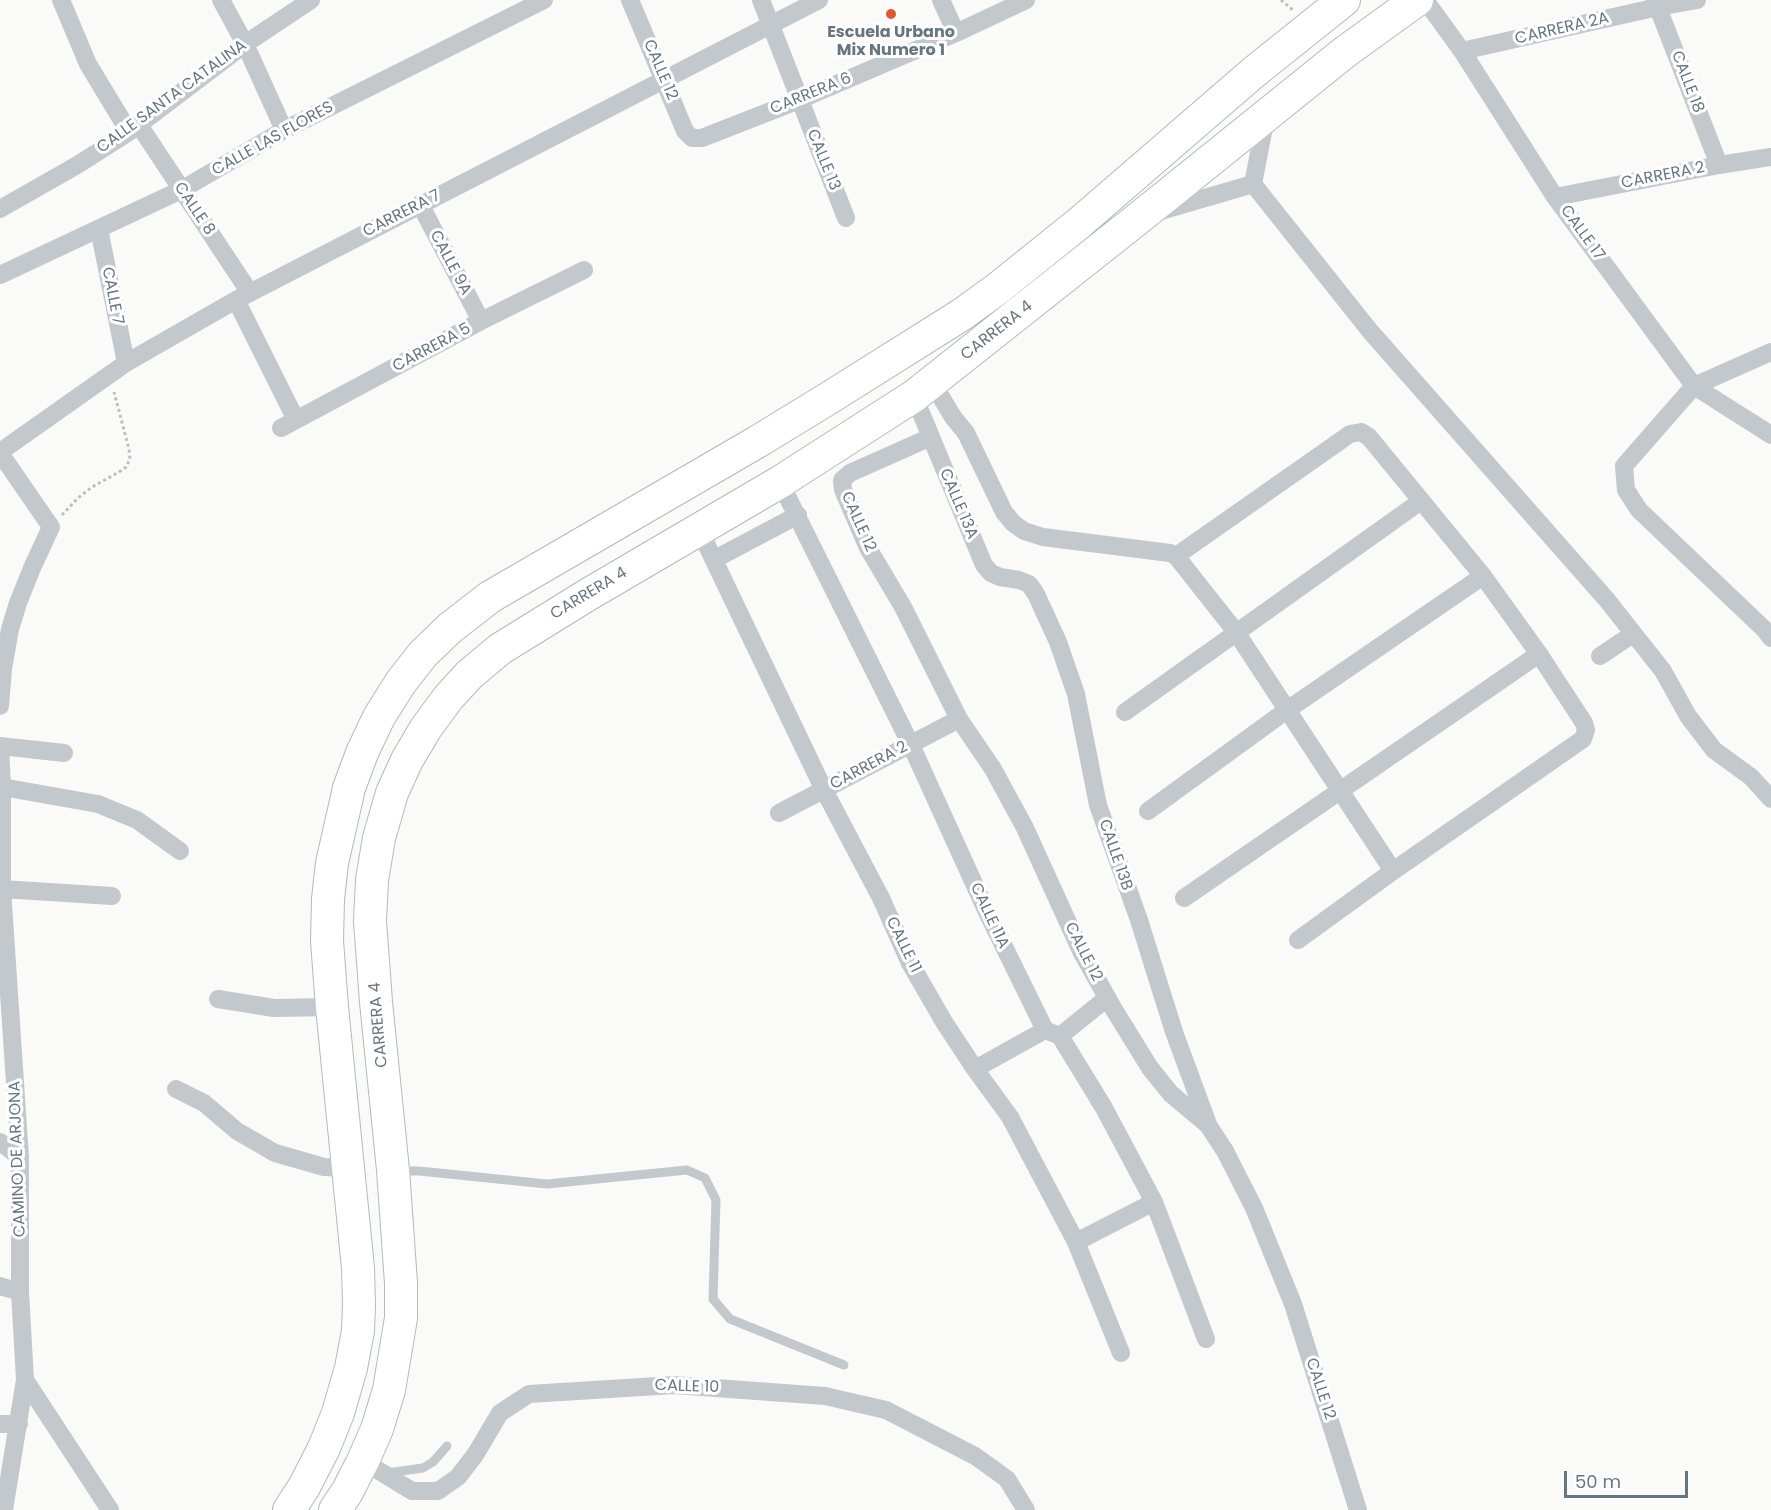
<!DOCTYPE html>
<style>
body{margin:0}
#map{position:relative;width:1771px;height:1510px;overflow:hidden;background:#fafaf8;font-family:Poppins,sans-serif}
canvas{display:block}
.scale{position:absolute;left:1564px;top:1471px;width:124px;height:27px;box-sizing:border-box;border:3px solid #657683;border-top:0;padding-left:8px;font-size:18px;line-height:21px;white-space:nowrap;color:#657683;-webkit-text-stroke:4px #fff;paint-order:stroke}
</style>
<div id="map">
<canvas width="1771" height="1510"></canvas>
<div class="scale">50 m</div>
</div>
<script>
const c = document.querySelector('canvas').getContext('2d');
c.lineJoin = 'round';
const shape = rows => new Path2D(rows.map(r => 'M' + r).join(''));
function strokePath(path, color, width, dash) { c.strokeStyle = color; c.lineWidth = width; c.lineCap = dash ? 'butt' : 'round'; c.setLineDash(dash || []); c.stroke(path); }
function label(font, color, halo, rows, align = 'center') {
  c.font = font + ' Poppins,sans-serif'; c.lineWidth = 6; c.setLineDash([]); c.textBaseline = 'middle'; c.strokeStyle = halo; c.fillStyle = color; for (const [text, x, y, turn = 0] of rows) {
    c.save(); c.translate(x, y); c.rotate((+turn || 0) * Math.PI / 180); c.textAlign = isNaN(turn) ? turn : align; if (halo) c.strokeText(text, 0, 0); c.fillText(text, 0, 0); c.restore();
  }
}
const path = shape([
 [1281,0,1293,10],
 [62,515,78,498,92,487,119,472,126,467,130,459,129,449,114,392]
]);
const lane = shape([
 [399,1171,419,1171,547,1184,687,1170,705,1178,716,1200,713,1299,730,1319,844,1365],
 [387,1473,423,1468,433,1462,447,1446]
]);
const street = shape([
 [61,0,88,64,129,132],
 [221,0,245,44,284,130],
 [630,0,685,131,692,138,702,138,799,100,956,33,1026,0],
 [761,0,846,218],
 [941,0,956,33],
 [1425,0,1462,51,1555,197,1694,386,1771,435],
 [1655,0,1719,165],
 [1462,51,1658,7,1697,0],
 [1266,117,1253,184,1370,331,1607,600,1663,671,1688,716,1714,750,1751,777,1771,799],
 [139,125,250,293],
 [1555,197,1719,165,1771,157],
 [420,204,481,321],
 [0,209,79,164,129,132,245,44,311,0],
 [1157,212,1253,184],
 [99,229,126,363],
 [0,275,181,190,284,130,544,0],
 [236,300,296,420],
 [1771,352,1694,386,1624,466,1626,490,1639,510,1764,629,1771,638],
 [932,382,953,417,966,433,1004,512,1013,523,1024,531,1043,537,1170,553,1176,556,1236,632,1393,871],
 [914,396,984,565,991,573,1000,577,1019,580,1029,584,1036,594,1058,642,1076,694,1098,805,1139,920,1174,1032,1208,1124],
 [281,428,481,321,584,270],
 [931,437,850,473,842,480,843,490,868,548,903,607,959,719,993,769,1025,828,1081,951,1113,1008,1150,1068,1171,1094,1208,1125,1225,1151,1254,1208,1293,1304,1358,1510],
 [0,452,126,363,236,300,819,0],
 [0,453,51,527,32,568,18,603,10,629,3,669,0,706],
 [780,482,911,745,987,912,1045,1030,1060,1036,1104,1108,1154,1202,1206,1339],
 [699,529,824,790,881,898,910,963,944,1022,975,1069,1010,1117,1076,1242,1121,1353],
 [1176,556,1350,434,1361,432,1369,437,1483,576,1539,654,1584,723,1586,730,1583,739,1393,871,1298,940],
 [715,559,798,515],
 [1600,656,1633,634],
 [1125,712,1421,501],
 [0,746,64,753],
 [0,748,2,787,2,889,20,1157,20,1292,25,1380,110,1510],
 [2,787,98,804,137,820,180,851],
 [1148,811,1287,710,1483,576],
 [779,813,959,719],
 [2,889,112,896],
 [1184,898,1539,654],
 [218,999,274,1008,332,1007],
 [1060,1036,1107,998],
 [975,1069,1045,1030],
 [176,1089,204,1103,237,1131,275,1153,324,1167,348,1168],
 [0,1142,20,1157],
 [1076,1242,1154,1202],
 [0,1286,20,1292],
 [0,1424,19,1424],
 [363,1461,412,1491,438,1491,458,1477,475,1455,500,1413,529,1394,674,1385,825,1396,886,1410,975,1456,1007,1479,1026,1510],
 [4,1510,25,1380]
]);
const highway = shape([
 [289,1510,304,1487,324,1448,338,1413,351,1368,358,1331,359,1305,358,1268,332,1007,327,941,328,899,332,863,349,788,362,753,379,717,401,682,423,654,450,628,490,597,757,442,829,398,961,315,997,289,1078,224,1254,72,1344,0],
 [335,1510,347,1492,363,1461,377,1429,389,1390,401,1318,401,1283,393,1170,376,1002,370,921,372,880,379,838,392,793,407,760,426,728,448,698,469,675,500,649,589,594,780,482,914,396,1140,217,1345,52,1417,0]
]);
const markers = [
 [891,14,6,"#e4572e"]
];
const streetNames = [
 ["CARRERA 2A",1562,29,-13],
 ["CALLE 12",660,70,67],
 ["CALLE 18",1687,82,69],
 ["CARRERA 6",811,94,-22],
 ["CALLE SANTA CATALINA",172,97,-36],
 ["CALLE LAS FLORES",273,139,-29],
 ["CALLE 13",823,160,68],
 ["CARRERA 2",1663,176,-11],
 ["CALLE 8",194,209,56],
 ["CARRERA 7",402,214,-27],
 ["CALLE 17",1582,233,54],
 ["CALLE 9A",450,263,62],
 ["CALLE 7",112,296,79],
 ["CARRERA 4",997,331,-38],
 ["CARRERA 5",432,348,-28],
 ["CALLE 13A",958,504,67],
 ["CALLE 12",858,522,66],
 ["CARRERA 4",589,594,-31],
 ["CARRERA 2",869,766,-28],
 ["CALLE 13B",1115,855,71],
 ["CALLE 11A",989,916,65],
 ["CALLE 11",903,945,64],
 ["CALLE 12",1083,952,63],
 ["CARRERA 4",379,1025,-95],
 ["CAMINO DE ARJONA",18,1159,-92],
 ["CALLE 10",687,1387,2],
 ["CALLE 12",1320,1389,72]
];
const poiNames = [
 ["Escuela Urbano",891,33],
 ["Mix Numero 1",891,51]
];
strokePath(highway, '#b4b9bd', 34);
strokePath(path, '#bbbfc2', 3, [3, 3]);
strokePath(lane, '#c3c8cc', 9);
strokePath(street, '#c3c8cc', 18);
strokePath(highway, '#fff', 32);
for (const [x, y, r, color] of markers) { const dot = new Path2D(); dot.arc(x, y, r, 0, 2 * Math.PI); c.fillStyle = color; c.fill(dot); strokePath(dot, '#fff', 2); }
label('16px', '#657683', '#fff', streetNames);
label('bold 16px', '#657683', '#fff', poiNames);
</script>
